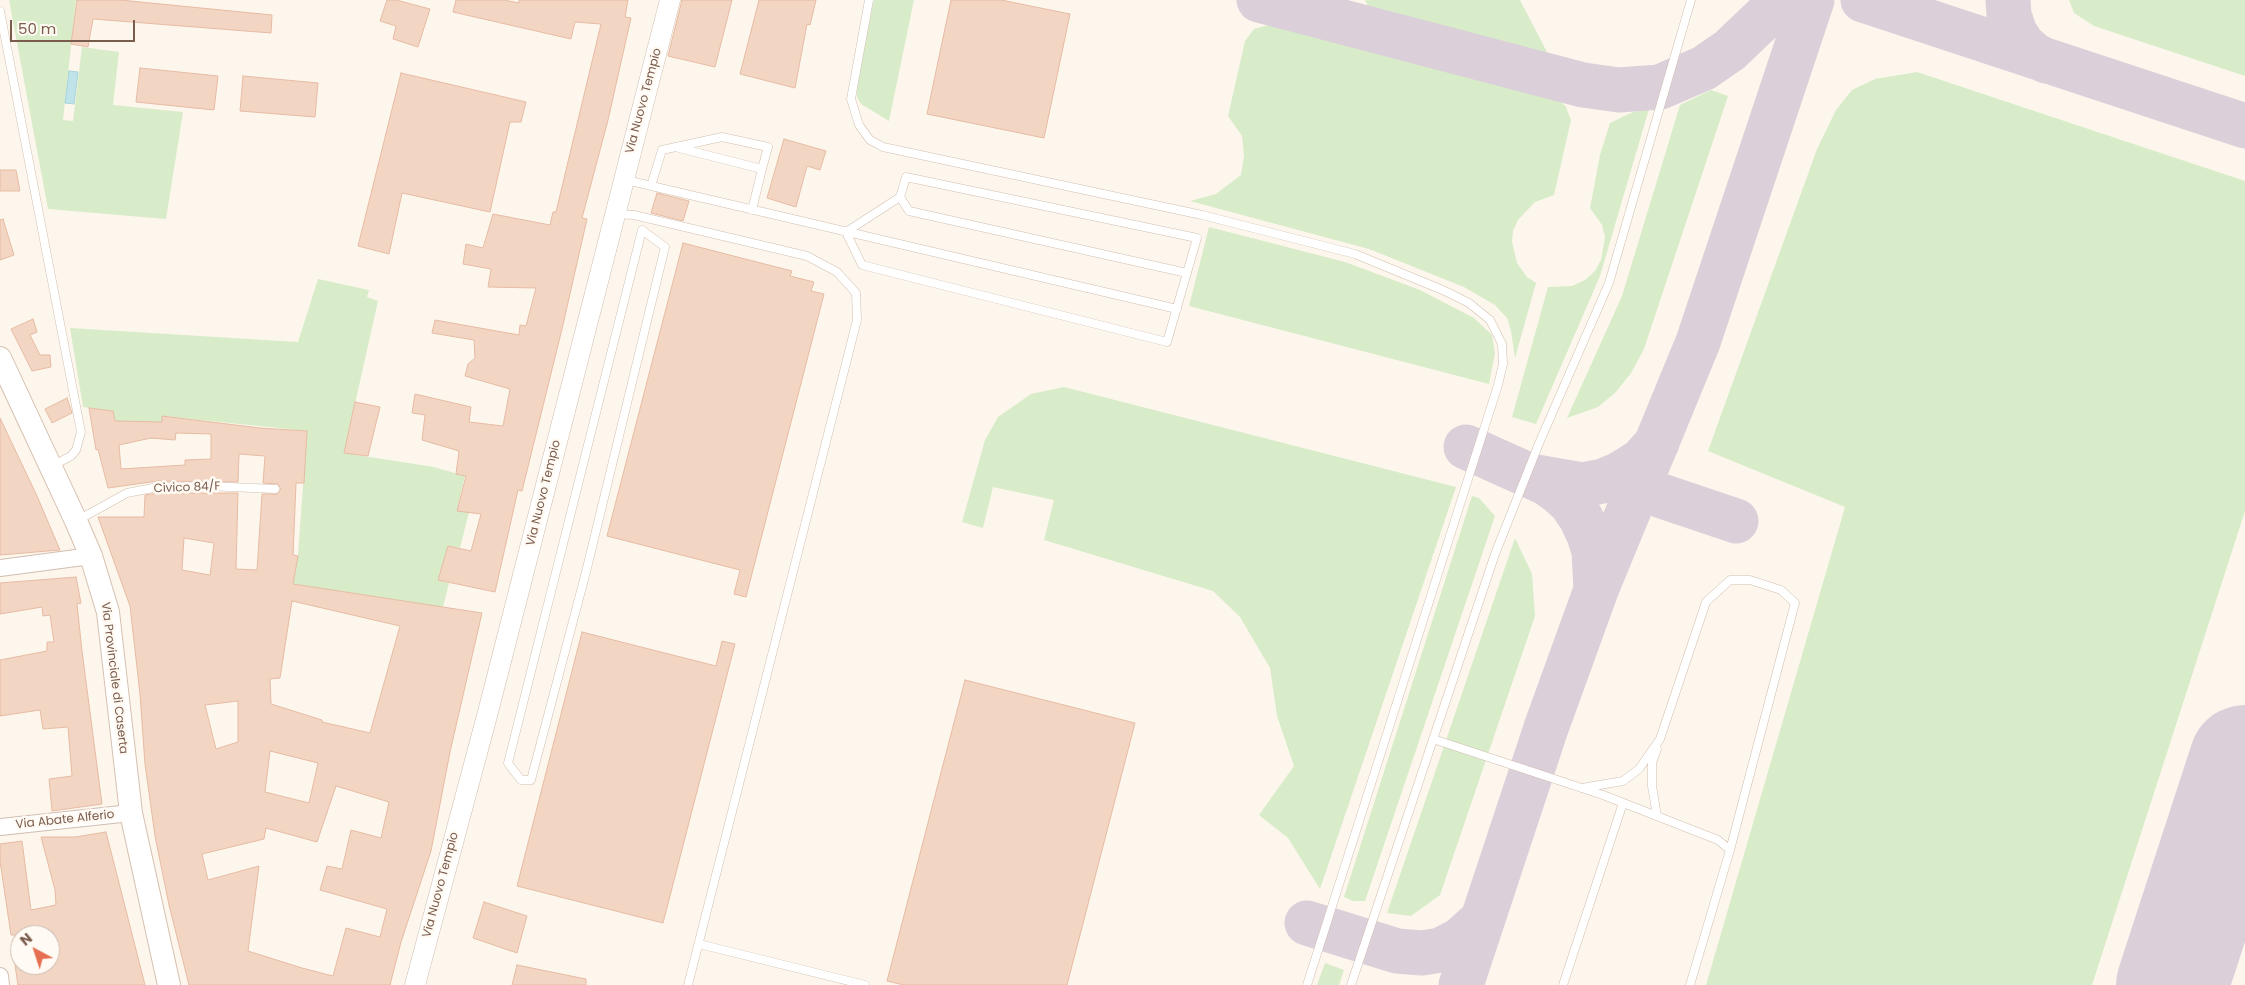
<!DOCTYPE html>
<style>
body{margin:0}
#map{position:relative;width:2245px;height:985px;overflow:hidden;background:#fdf6ec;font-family:Poppins,sans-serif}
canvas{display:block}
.north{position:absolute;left:10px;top:925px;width:50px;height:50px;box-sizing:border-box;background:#fffaf3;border:1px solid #cabbb1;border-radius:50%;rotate:320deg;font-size:14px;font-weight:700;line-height:20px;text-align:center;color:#7a5c4d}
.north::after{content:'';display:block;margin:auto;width:18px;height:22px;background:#e76f51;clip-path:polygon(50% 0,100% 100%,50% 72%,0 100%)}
.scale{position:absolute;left:10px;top:20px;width:125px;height:22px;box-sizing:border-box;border:2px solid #7a5c4d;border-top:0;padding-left:6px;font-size:15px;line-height:18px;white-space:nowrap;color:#7a5c4d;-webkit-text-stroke:4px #fffaf3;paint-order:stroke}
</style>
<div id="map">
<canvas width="2245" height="985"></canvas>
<div class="north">N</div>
<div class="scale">50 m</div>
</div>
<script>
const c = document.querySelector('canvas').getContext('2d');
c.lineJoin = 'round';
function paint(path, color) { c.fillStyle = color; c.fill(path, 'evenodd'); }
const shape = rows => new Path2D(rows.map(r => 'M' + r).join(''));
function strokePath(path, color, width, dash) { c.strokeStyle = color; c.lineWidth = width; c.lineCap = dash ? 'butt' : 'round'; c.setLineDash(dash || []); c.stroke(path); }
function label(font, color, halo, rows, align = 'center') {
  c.font = font + ' Poppins,sans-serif'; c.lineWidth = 5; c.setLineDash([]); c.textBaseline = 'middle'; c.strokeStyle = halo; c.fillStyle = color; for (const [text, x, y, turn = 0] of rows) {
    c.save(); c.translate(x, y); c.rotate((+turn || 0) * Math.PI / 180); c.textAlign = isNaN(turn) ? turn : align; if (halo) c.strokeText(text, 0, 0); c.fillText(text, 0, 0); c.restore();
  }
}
const green = shape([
 [9,0,76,0,63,120,73,121,82,47,119,52,113,105,183,112,166,219,48,209],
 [874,0,914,0,889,121,861,104,857,97,857,81],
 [1365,0,1520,0,1548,54,1370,10],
 [2069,0,2245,0,2245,76,2094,26,2074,13],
 [1269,25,1558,99,1566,107,1571,120,1554,195,1535,202,1518,220,1513,231,1512,242,1517,263,1527,277,1536,283,1515,358,1511,331,1507,318,1495,305,1464,287,1369,249,1190,201,1216,194,1241,175,1244,156,1242,136,1228,116,1245,41,1254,29],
 [1917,72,2245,181,2245,511,2092,985,1706,985,1845,507,1708,451,1817,149,1836,110,1852,90,1875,79],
 [1711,90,1728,96,1644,349,1631,373,1616,392,1598,407,1567,418,1622,296,1680,105],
 [1649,109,1600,276,1536,424,1512,417,1548,287,1572,286,1585,280,1595,271,1601,260,1605,237,1602,225,1590,208,1600,155,1610,123,1633,112],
 [1209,227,1345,262,1420,290,1474,318,1492,335,1495,353,1489,384,1189,306],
 [318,279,369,290,367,297,378,301,344,453,434,467,465,476,457,510,469,512,460,548,448,546,438,580,449,583,443,607,293,584,298,555,307,431,162,416,162,439,145,439,115,421,112,411,83,407,70,328,298,342],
 [1064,387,1456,487,1320,889,1288,838,1259,815,1294,766,1277,716,1270,668,1240,617,1213,591,1044,540,1054,500,993,487,983,528,962,522,985,440,998,417,1031,394],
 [1472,496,1479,498,1495,516,1365,901,1353,901,1344,897],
 [1515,538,1532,574,1535,616,1440,895,1411,916,1387,913],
 [1325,963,1344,970,1339,985,1317,985]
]);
const water = shape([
 [69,71,78,72,74,104,65,103,69,71]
]);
const taxiway = shape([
 [1259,0,1583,85,1619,90,1660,87,1704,68,1730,50,1771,11,1786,0],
 [1863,0,2245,126],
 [2008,0,2009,15,2015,33,2023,45,2033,54,2046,61],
 [1466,447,1546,483,1560,493,1571,503,1581,518,1589,535,1594,551,1596,590],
 [1536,477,1582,485,1603,481,1620,474,1641,461,1657,443],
 [1638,488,1736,521],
 [1307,923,1397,951,1422,953,1441,950,1460,940,1483,919],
 [1461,985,1546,728,1596,590,1698,342,1812,0]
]);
const runway = shape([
 [2172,985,2245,761]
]);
const building = shape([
 [77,0,120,0,272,15,271,33,93,19,88,47,71,44,77,0],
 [387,0,396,0,430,9,418,47,393,39,396,26,380,21,387,0],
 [456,0,504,0,519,3,519,0,628,0,625,17,631,18,608,120,582,218,587,219,562,329,522,491,518,490,495,592,438,580,448,546,471,551,481,514,457,511,466,476,456,474,459,451,422,440,425,415,412,413,415,394,471,407,469,422,503,426,510,389,465,376,468,364,475,358,474,340,432,333,435,320,519,335,520,325,526,326,536,288,488,287,491,269,463,264,466,244,483,248,493,214,550,225,553,212,556,212,601,24,575,22,571,39,453,12,456,0],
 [682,0,732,0,715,67,668,56,682,0],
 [759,0,816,0,810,25,807,24,795,88,740,74,759,0],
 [951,0,1001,0,1070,14,1044,138,927,114,951,0],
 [140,68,218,76,214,110,136,102,140,68],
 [401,73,526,102,521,122,510,122,490,212,402,193,389,254,358,246,401,73],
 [243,76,318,83,315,117,240,111,243,76],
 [784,139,826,151,820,170,807,166,796,207,767,198,784,139],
 [0,170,16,170,20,191,0,191,0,170],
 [657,193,689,201,683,221,651,213,657,193],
 [3,219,14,255,0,260,0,220,3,219],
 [683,243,792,271,790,276,814,282,811,291,824,294,746,597,734,594,740,570,607,536,683,243],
 [33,319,37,332,30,335,40,355,50,355,51,367,32,371,11,329,33,319],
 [67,398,72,413,52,423,45,409,67,398],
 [355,402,380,407,368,456,344,453,355,402],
 [89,408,113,411,115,421,162,422,162,416,260,428,307,431,304,483,296,483,293,555,298,556,293,584,482,613,450,752,431,851,401,942,390,985,189,985,169,905,155,836,145,764,140,694,130,606,98,517,144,517,145,495,159,493,238,493,236,569,257,570,262,494,277,494,281,489,278,484,263,483,265,456,239,454,238,482,158,481,108,488,98,449,96,450,89,408],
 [176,433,211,434,211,459,185,460,185,465,121,469,119,445,151,438,175,440,176,433],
 [184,538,214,543,210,575,182,570,184,538],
 [292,601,400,626,370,733,322,722,322,720,271,704,270,679,280,678,292,601],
 [238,701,238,742,216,749,205,705,238,701],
 [270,751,318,763,309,803,265,792,270,751],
 [336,786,389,802,381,838,351,830,342,869,327,866,320,890,387,909,380,937,346,928,333,976,302,968,248,951,259,866,208,880,202,854,264,839,266,828,317,842,336,786],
 [0,418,37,496,60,550,0,555,0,418],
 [76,577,81,603,77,604,82,651,102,804,52,811,49,779,72,776,68,727,43,729,40,710,0,716,0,660,47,651,47,642,54,642,50,615,43,616,42,607,0,614,0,583,76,577],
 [582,632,716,666,722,641,735,644,663,923,517,886,582,632],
 [965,680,1135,723,1067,985,904,985,887,981,965,680],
 [106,832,145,985,18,985,15,965,50,965,50,935,11,935,0,861,0,844,22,841,31,910,56,905,55,890,41,837,75,837,106,832],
 [484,902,527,916,517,953,473,938,484,902],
 [517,965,586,979,586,985,512,985,517,965]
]);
const service = shape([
 [869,0,851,99,859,125,870,140,883,147,1202,215,1355,254,1445,291,1469,303,1490,320,1502,344,1503,364,1498,385,1307,985],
 [0,11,81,432,76,450,71,456,52,466],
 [679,148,762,169,752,210],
 [906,177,1197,238,1167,342,862,265,846,232,900,197,906,177],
 [626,180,1177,309],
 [651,186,662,150,722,137,768,147,762,169],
 [900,197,909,211,1187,273],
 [616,214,634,215,807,256,837,272,856,293,857,320,688,985],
 [642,230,665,247,586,572,531,780,521,780,508,763,642,230],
 [78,520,127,493,158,487,208,486,275,489],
 [1433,739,1603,795,1718,840,1730,850,1690,985],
 [1657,749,1652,763,1652,786,1657,816],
 [1582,788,1623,781,1639,769,1660,739,1706,602,1730,580,1750,580,1781,590,1795,603,1730,850],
 [699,944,865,985],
 [1351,985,1495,554,1540,441,1609,283,1691,0],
 [1563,985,1623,803]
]);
const minor = shape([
 [0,568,91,556],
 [0,827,131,813],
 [0,976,1,985]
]);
const tertiary = shape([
 [415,985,488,712,670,0]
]);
const secondary = shape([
 [0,358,76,521,91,556,108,612,131,813,169,985]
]);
const streetNames = [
 ["Via Nuovo Tempio",644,101,-75],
 ["Civico 84/F",187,488,-2],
 ["Via Nuovo Tempio",544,493,-76],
 ["Via Provinciale di Caserta",114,678,83],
 ["Via Abate Alferio",65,820,-6],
 ["Via Nuovo Tempio",441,885,-75]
];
paint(green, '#d8ecc9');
paint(water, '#bfe3e8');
strokePath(water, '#a5d3da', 1);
strokePath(taxiway, '#dbcfda', 45);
strokePath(runway, '#dbcfda', 112);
paint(building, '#f3d5c3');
strokePath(building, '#e6bba3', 1);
strokePath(service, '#d1beb0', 9);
strokePath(minor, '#d1beb0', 18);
strokePath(tertiary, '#d1beb0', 21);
strokePath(secondary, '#d6c0b0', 24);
strokePath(service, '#fff', 8);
strokePath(minor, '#fff', 16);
strokePath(tertiary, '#fff', 20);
strokePath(secondary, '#fff', 22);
label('12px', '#7a5c4d', '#fffaf3', streetNames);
</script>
